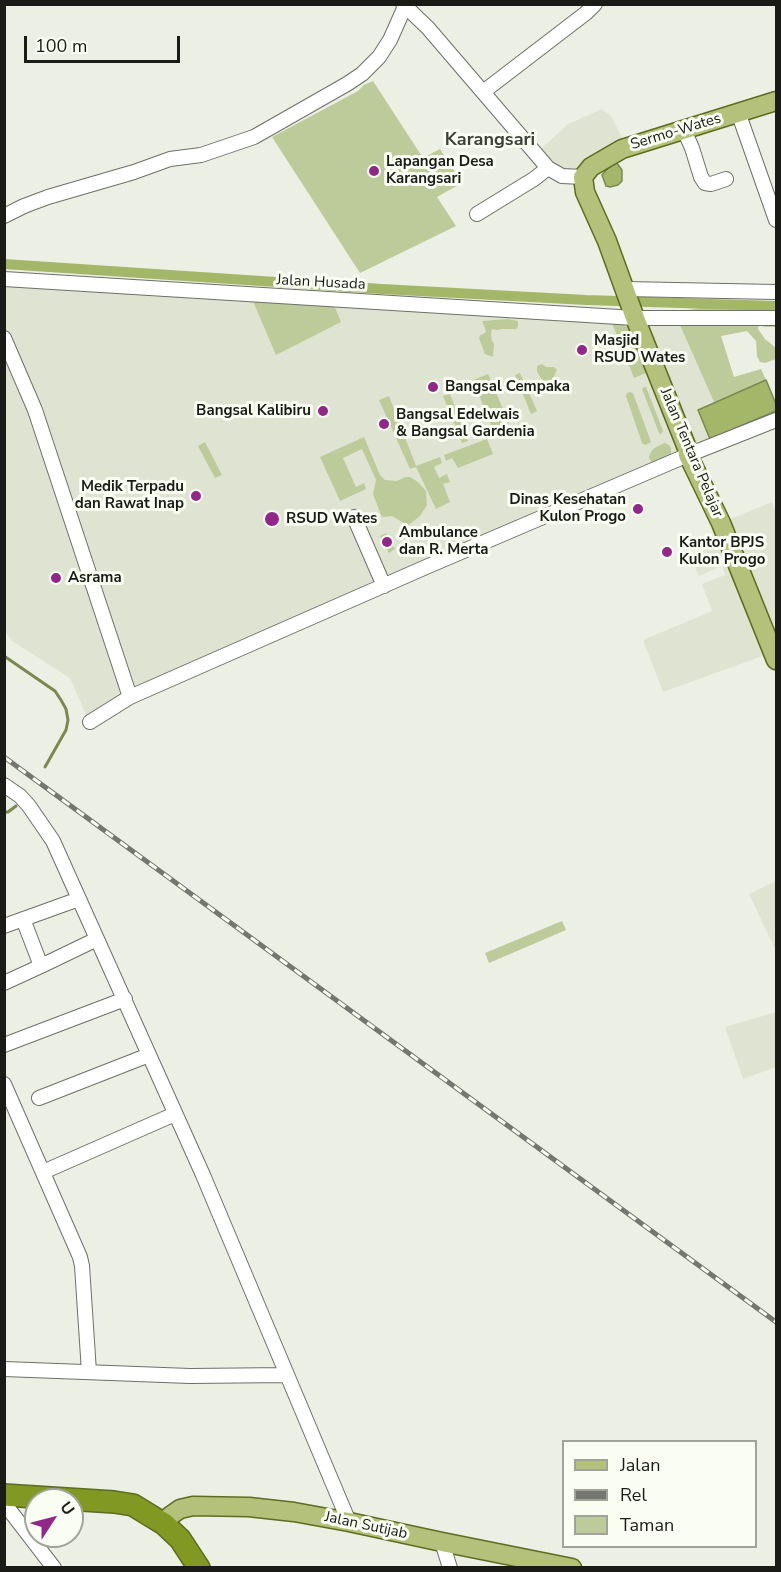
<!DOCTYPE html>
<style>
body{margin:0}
#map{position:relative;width:781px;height:1572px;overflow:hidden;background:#ecefe4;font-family:"Nunito Sans",sans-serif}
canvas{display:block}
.frame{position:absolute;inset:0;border:6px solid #1a1b17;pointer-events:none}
.legend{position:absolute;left:562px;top:1440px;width:195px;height:108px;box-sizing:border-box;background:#f9fdf2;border:2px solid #a0a39a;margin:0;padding:8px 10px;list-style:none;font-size:18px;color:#1a1b17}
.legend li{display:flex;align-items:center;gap:12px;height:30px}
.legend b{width:30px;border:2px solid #a0a39a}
.north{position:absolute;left:24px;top:1488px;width:60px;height:60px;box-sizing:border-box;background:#f9fdf2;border:2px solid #a0a39a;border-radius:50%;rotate:54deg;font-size:16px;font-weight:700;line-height:24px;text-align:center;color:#1a1b17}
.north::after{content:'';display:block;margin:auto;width:21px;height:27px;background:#922689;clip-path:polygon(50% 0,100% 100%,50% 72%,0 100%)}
.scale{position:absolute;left:24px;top:36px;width:156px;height:27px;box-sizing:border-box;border:3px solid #1a1b17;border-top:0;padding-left:8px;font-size:18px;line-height:21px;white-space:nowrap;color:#1a1b17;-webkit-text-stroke:4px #f9fdf2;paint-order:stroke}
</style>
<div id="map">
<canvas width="781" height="1572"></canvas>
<div class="frame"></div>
<ul class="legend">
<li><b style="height:8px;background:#b3c17a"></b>Jalan</li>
<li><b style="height:8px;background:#74766f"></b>Rel</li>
<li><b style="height:16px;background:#bdca9a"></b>Taman</li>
</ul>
<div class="north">U</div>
<div class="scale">100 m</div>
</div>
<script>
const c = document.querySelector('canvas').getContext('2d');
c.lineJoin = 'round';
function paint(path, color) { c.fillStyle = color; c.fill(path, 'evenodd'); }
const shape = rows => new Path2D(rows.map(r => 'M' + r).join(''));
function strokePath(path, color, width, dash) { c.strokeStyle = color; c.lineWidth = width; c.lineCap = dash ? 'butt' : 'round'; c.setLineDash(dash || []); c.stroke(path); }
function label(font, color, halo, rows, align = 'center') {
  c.font = font + ' "Nunito Sans",sans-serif'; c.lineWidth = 6; c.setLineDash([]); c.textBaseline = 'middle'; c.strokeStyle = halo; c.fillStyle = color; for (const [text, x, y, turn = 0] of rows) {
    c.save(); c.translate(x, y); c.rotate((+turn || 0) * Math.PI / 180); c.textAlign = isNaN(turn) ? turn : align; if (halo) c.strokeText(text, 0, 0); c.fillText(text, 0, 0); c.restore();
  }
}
const built = shape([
 [602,109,611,116,627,147,591,167,562,176,538,154,541,149,568,124],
 [4,280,623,321,637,330,635,318,679,323,714,402,698,410,710,439,687,448,689,454,87,717,70,678,12,641,5,631],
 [772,502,776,514,776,653,721,523],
 [723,542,768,654,663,692,643,640,712,611,702,584,725,575,722,566,699,576,690,556],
 [776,881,776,951,749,894],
 [776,1012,776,1067,743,1079,725,1027]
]);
const green = shape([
 [373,81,423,158,440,149,462,183,437,197,456,226,360,273,272,137,358,91,364,85],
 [252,299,334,305,341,322,276,355],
 [732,306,741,308,748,313,776,314,776,327,764,327,759,324,758,329,765,339,776,348,776,359,765,363,760,362,757,356,756,341,747,331,721,336,734,377,761,369,766,380,714,402,679,323,677,312,705,307],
 [508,319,518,321,518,327,516,329,502,329,497,330,492,329,491,335,492,341,494,344,493,357,485,354,479,338,480,335,485,333,486,331,482,321],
 [612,323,622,324,635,332,651,371,634,378],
 [542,364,546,367,554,367,557,370,552,381,543,381,537,372,537,366],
 [520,373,537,411,531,414,515,375],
 [488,374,509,423,493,430,473,380],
 [644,387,646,387,663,431,661,434,659,433,642,389],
 [630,392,633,393,651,442,645,445,642,443,626,396,627,393],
 [450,394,468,441,462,443,443,396],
 [389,396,416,466,440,457,442,463,434,467,439,478,447,474,450,482,443,484,450,502,436,509,416,467,410,469,379,400],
 [364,437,380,475,385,480,397,481,405,477,410,477,418,482,426,491,427,505,420,516,410,524,408,525,402,522,392,516,382,517,373,494,376,480,362,449,343,458,356,487,364,483,366,489,340,501,320,457],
 [487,439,493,454,458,468,452,458,446,461,444,455],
 [205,442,222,475,215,478,198,446],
 [664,443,669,445,671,448,671,455,668,458,651,462,649,457,650,454,653,449],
 [386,533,395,549,389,553,380,536],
 [562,921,566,930,489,963,485,953]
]);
const water = shape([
 [616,162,622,170,622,181,618,185,610,187,606,186,602,175,609,167,616,162],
 [766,380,776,404,776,411,710,439,698,410,766,380]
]);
const stream = shape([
 [4,656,55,691,61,700,66,709,68,720,66,730,45,767],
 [4,812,8,812,16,806]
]);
const canal = shape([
 [4,264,382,289,586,300,776,306]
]);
const minor = shape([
 [403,4,428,28,548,168,562,176,583,177],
 [483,92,586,13,595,4],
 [738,112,776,220],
 [684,130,692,148,701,177,705,183,711,184,726,179],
 [477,214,534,179,548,168],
 [4,216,24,206,48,197,134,172,170,159,201,155,254,137,347,84,362,74,379,57,390,40,406,4],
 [4,279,635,318,776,318],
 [625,289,776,292],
 [4,338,35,410,130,697],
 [354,517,384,586],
 [90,722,130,697,426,567,688,455,776,420],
 [4,785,20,796,29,806,53,841,203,1175,349,1522],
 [23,919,41,966,97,939],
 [4,926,79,899],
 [4,983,41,966],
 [4,1045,125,999],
 [4,1084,80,1257,82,1266,89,1372],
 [39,1098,149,1055],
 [43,1172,175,1114],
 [4,1369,190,1376,286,1375],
 [4,1503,54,1568],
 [442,1542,450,1568]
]);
const major = shape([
 [776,101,622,149,591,167,583,177,585,192,607,241,635,318,687,448,688,455,721,523,776,660],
 [164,1524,170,1516,180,1509,193,1506,249,1507,294,1512,349,1522,442,1542,572,1568]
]);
const highway = shape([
 [4,1495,114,1502,133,1505,164,1524,180,1539,199,1568]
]);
const rail = shape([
 [4,757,776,1322]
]);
const markers = [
 [374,171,6,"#922689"],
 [582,350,6,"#922689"],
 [433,387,6,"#922689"],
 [323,411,6,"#922689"],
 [384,424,6,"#922689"],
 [196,496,6,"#922689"],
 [638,509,6,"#922689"],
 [272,519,8,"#922689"],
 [387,542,6,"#922689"],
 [667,552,6,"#922689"],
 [56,578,6,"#922689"]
];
const streetNames = [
 ["Sermo-Wates",676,132,-17],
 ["Jalan Husada",321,283,3],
 ["Jalan Tentara Pelajar",691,453,67],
 ["Jalan Sutijab",366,1526,12]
];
const poiNames = [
 ["Lapangan Desa",386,162],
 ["Karangsari",386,179],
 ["Masjid",594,341],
 ["RSUD Wates",594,358],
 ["Bangsal Cempaka",445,387],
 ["Bangsal Kalibiru",311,411,"right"],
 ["Bangsal Edelwais",396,415],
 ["& Bangsal Gardenia",396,432],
 ["Medik Terpadu",184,487,"right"],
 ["dan Rawat Inap",184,504,"right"],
 ["Dinas Kesehatan",626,500,"right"],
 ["Kulon Progo",626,517,"right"],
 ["RSUD Wates",286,519],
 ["Ambulance",399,533],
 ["dan R. Merta",399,550],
 ["Kantor BPJS",679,543],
 ["Kulon Progo",679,560],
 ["Asrama",68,578]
];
const quarterNames = [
 ["Karangsari",490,141]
];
paint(built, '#dfe4d2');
paint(green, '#bdca9a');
paint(water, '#a4b768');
strokePath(water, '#7b8850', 1.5);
strokePath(stream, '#7b8850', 3);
strokePath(canal, '#a4b768', 10);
strokePath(minor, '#6d7067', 16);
strokePath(major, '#5d6c1e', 21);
strokePath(highway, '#5d6c1e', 24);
strokePath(minor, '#fff', 14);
strokePath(major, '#b3c17a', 18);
strokePath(highway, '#819822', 21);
strokePath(rail, '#74766f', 5);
strokePath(rail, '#f9fdf2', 3, [9]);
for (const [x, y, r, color] of markers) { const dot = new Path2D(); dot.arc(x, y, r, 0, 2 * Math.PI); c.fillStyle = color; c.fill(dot); strokePath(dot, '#f9fdf2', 2); }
label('15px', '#1a1b17', '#f9fdf2', streetNames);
label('bold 15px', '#1a1b17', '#f9fdf2', poiNames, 'left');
label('bold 18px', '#3d3f36', '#f9fdf2', quarterNames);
</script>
